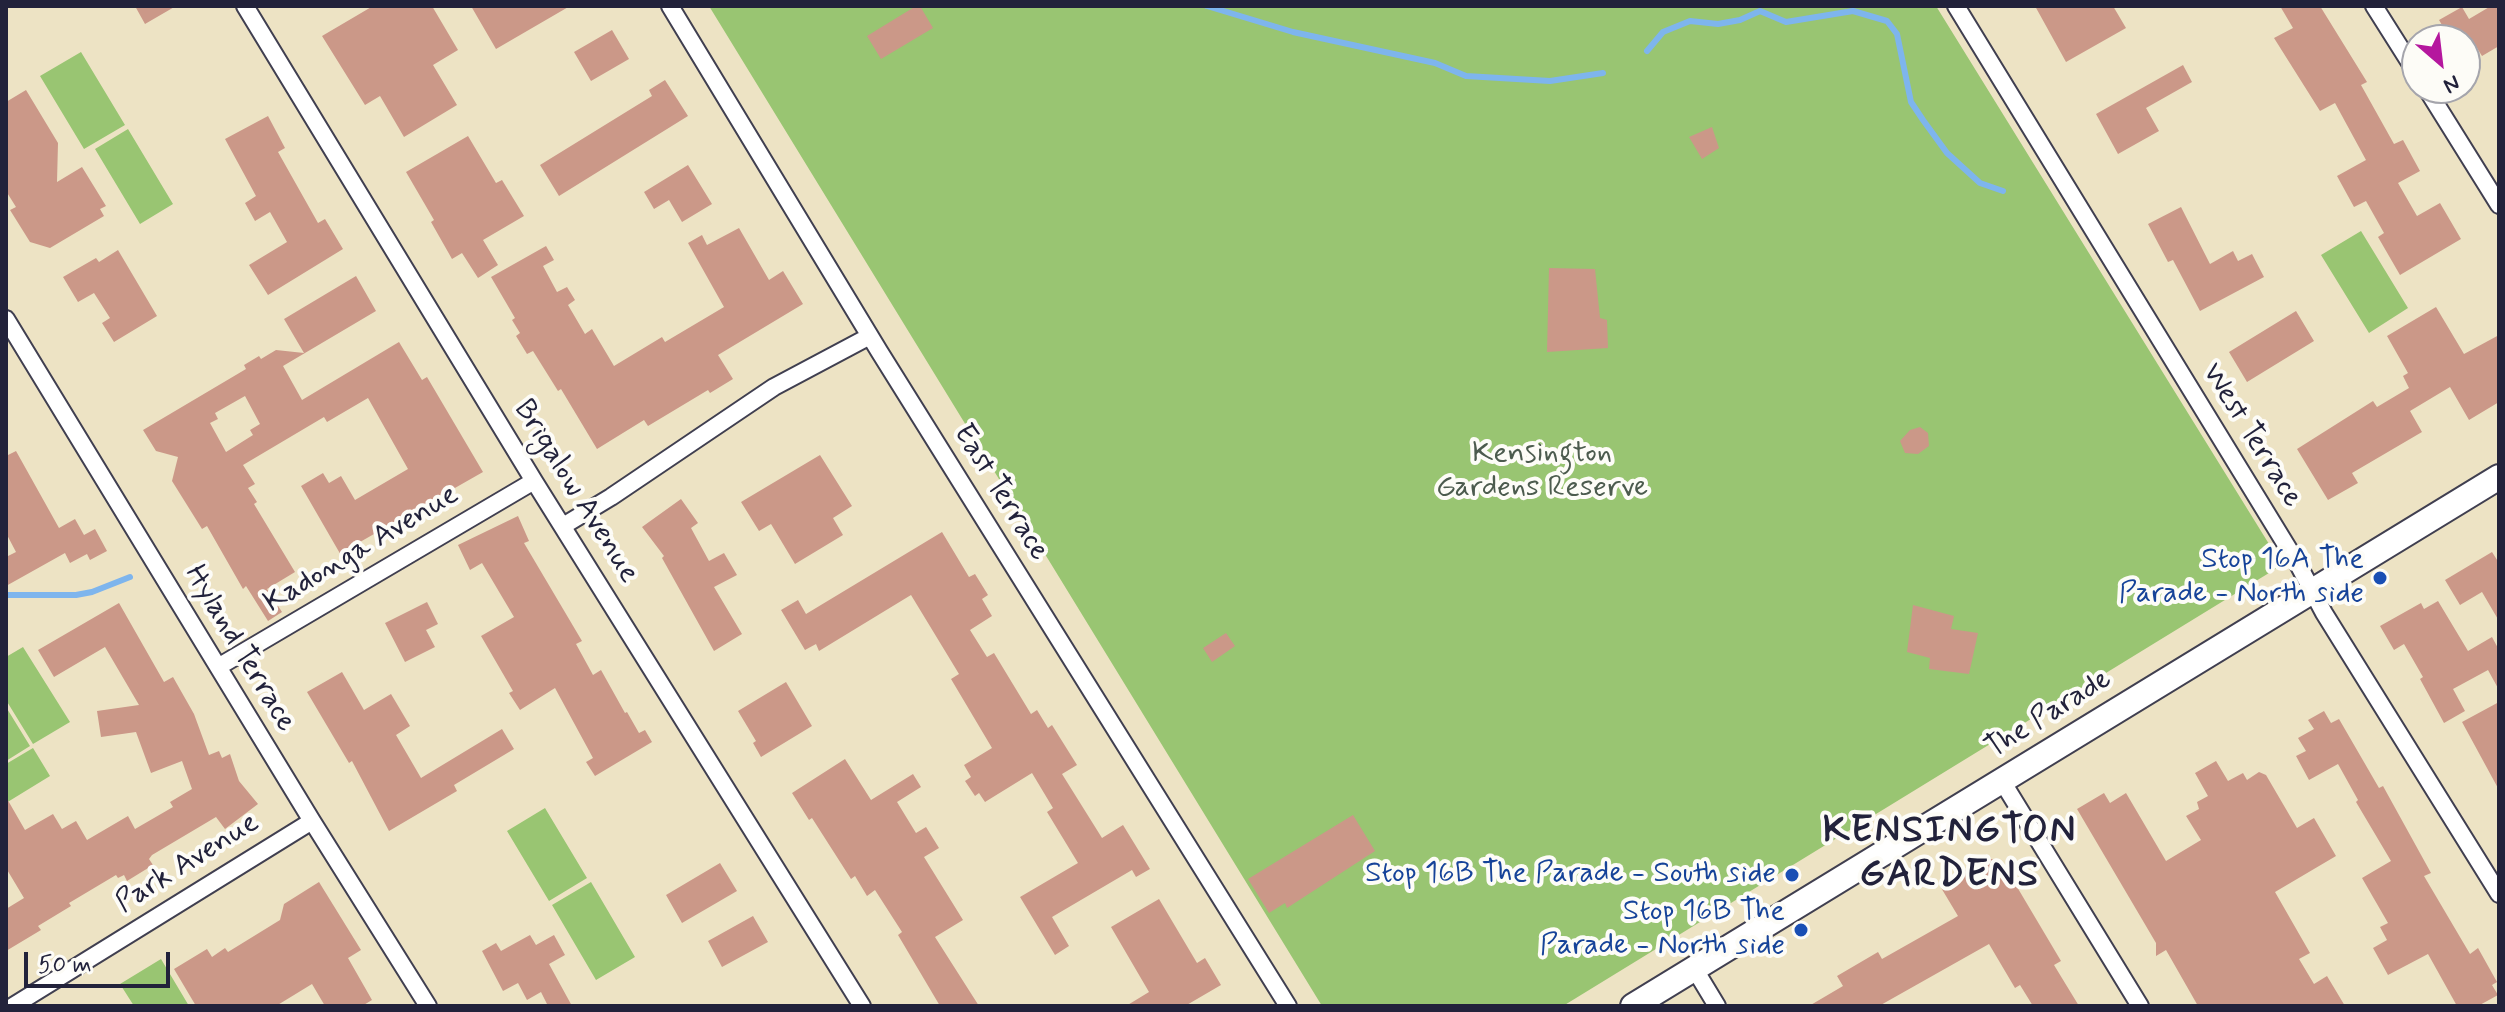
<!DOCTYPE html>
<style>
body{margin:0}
#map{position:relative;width:2505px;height:1012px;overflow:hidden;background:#ede3c4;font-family:Mynerve,sans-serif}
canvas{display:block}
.frame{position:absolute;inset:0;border:8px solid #22223b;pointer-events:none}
.north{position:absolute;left:2401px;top:24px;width:80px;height:80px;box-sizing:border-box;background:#fdfcf7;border:2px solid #a5a5ac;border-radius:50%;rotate:152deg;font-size:22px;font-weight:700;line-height:32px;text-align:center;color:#22223b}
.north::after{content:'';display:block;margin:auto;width:28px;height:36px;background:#b5179e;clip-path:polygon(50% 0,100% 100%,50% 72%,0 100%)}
.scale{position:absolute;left:24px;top:952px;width:146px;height:36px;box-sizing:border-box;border:4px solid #22223b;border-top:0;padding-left:10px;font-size:24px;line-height:28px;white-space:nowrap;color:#22223b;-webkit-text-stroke:6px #fdfcf7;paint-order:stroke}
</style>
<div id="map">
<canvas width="2505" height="1012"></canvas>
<div class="frame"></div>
<div class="north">N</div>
<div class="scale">50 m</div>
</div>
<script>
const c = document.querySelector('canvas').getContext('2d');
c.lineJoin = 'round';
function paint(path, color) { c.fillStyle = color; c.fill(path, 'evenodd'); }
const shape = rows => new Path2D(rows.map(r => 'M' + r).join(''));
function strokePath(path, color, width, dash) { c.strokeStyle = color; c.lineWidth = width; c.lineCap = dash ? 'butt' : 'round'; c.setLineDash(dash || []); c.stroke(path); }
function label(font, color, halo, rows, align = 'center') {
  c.font = font + ' Mynerve,sans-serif'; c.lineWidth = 8; c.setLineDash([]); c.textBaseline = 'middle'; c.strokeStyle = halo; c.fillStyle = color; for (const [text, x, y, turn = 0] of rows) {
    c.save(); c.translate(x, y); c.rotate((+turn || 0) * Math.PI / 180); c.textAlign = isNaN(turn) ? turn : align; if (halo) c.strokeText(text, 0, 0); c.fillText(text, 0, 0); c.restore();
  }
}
const green = shape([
 [709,6,1936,6,2282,565,1563,1006,1322,1006],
 [81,52,125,125,84,149,40,76],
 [128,129,173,204,140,224,95,149],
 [2361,231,2408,308,2369,333,2321,255],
 [23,647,70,722,33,744,6,700,6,657],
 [6,707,30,746,6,761],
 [33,748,50,776,6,803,6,764],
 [545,808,587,878,549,901,507,831],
 [591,882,635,957,596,980,552,905],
 [161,959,189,1006,134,1006,120,984]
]);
const stream = shape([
 [1207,6,1293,32,1435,63,1466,76,1550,81,1603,73],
 [1647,51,1663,32,1690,21,1718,24,1740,20,1760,11,1786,22,1853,11,1887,21,1897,34,1911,102,1923,120,1947,153,1980,183,2003,191],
 [6,595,76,595,92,592,130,577]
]);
const building = shape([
 [135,6,176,6,145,24],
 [373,6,432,6,458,50,433,65,457,105,404,137,380,96,365,105,322,36],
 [471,6,570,6,496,49],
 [916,6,920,6,933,28,881,59,867,36],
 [2035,6,2113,6,2126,28,2066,62],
 [2280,6,2320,6,2367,82,2361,85,2394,144,2403,140,2420,171,2398,183,2417,216,2440,203,2461,239,2400,275,2378,237,2384,233,2366,201,2354,207,2337,176,2366,160,2335,103,2320,111,2274,38,2293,28],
 [2491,6,2499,6,2499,46,2482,56,2477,48,2465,55,2465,40,2451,40,2439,20,2462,7,2469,19],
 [612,30,629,59,591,81,574,52],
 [2183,65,2192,82,2146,108,2159,131,2118,154,2096,114],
 [665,80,688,116,559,196,540,165,652,96,649,90],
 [26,90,58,143,57,182,82,167,106,206,100,209,104,216,50,248,30,242,10,210,16,207,6,191,6,102],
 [268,116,285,148,278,152,318,223,325,219,343,249,268,295,249,265,287,242,270,212,255,221,245,203,256,196,225,139],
 [1712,127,1719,148,1702,159,1689,137],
 [468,136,496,183,502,180,524,216,483,240,498,265,478,278,462,253,452,259,431,222,434,220,406,172],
 [688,165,712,204,682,222,669,200,654,209,644,192],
 [2181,207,2210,264,2233,251,2238,261,2252,254,2264,277,2200,311,2173,260,2168,262,2148,224],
 [739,228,769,280,783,271,803,304,718,355,733,379,710,393,708,390,648,426,644,420,597,449,561,389,558,391,533,351,527,354,516,336,520,333,512,320,515,318,491,277,546,246,554,260,543,266,557,292,567,287,575,300,568,305,585,334,592,329,614,366,662,337,665,342,724,307,688,243,702,235,707,245],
 [118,250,157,316,114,342,102,323,110,318,94,293,78,302,63,277,96,258,99,262],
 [1549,268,1595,269,1600,318,1607,320,1608,348,1547,352],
 [356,276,376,311,283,366,302,400,399,342,422,380,427,377,483,472,360,542,362,545,342,557,301,486,323,473,329,483,341,476,355,500,408,469,368,398,327,422,324,417,243,465,255,484,248,488,257,502,254,504,295,572,267,589,282,612,268,621,246,586,243,589,207,526,202,529,172,481,178,457,156,451,143,430,246,369,244,365,259,356,261,359,276,350,304,353,284,319],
 [245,396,260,424,250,430,253,435,226,452,210,423,218,419,215,413],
 [2436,307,2464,354,2499,335,2499,402,2469,420,2450,387,2410,411,2422,432,2352,473,2358,483,2328,500,2297,449,2373,401,2377,407,2409,388,2403,376,2408,373,2387,336],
 [2296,311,2314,341,2247,382,2229,352],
 [1920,427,1928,433,1929,446,1918,454,1905,453,1900,441,1910,430],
 [16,451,59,528,75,519,84,535,95,529,107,551,90,560,87,554,70,563,65,553,6,586,6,557,16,552,6,533,6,456],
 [820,455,852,506,833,518,843,535,795,564,771,524,759,531,741,502],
 [681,499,698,523,691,528,709,561,724,553,737,575,714,587,742,634,714,651,662,558,664,556,642,527],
 [518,516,529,541,524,543,582,641,576,644,593,675,601,670,625,713,627,712,639,733,645,730,652,742,595,776,586,762,593,758,555,688,520,710,509,693,513,691,481,636,514,617,482,563,470,570,458,545],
 [942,532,969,577,975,574,988,595,982,599,992,616,970,630,987,657,994,653,1031,714,1037,710,1048,728,1052,725,1077,765,1062,774,1102,838,1123,825,1150,869,1136,877,1132,870,1052,917,1069,946,1055,955,1020,897,1078,863,1047,812,1053,808,1032,773,985,802,979,793,975,796,965,781,971,777,964,765,992,748,951,679,959,674,911,595,819,651,816,644,805,650,781,610,798,600,806,614],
 [2492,552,2499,563,2499,621,2482,592,2460,605,2445,580],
 [2438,601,2468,651,2492,637,2499,650,2499,690,2488,670,2453,689,2465,711,2444,723,2420,679,2423,677,2404,644,2394,650,2380,626,2421,603,2424,609],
 [427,602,438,624,426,630,435,647,405,662,385,623],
 [119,603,164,682,173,677,194,714,209,755,219,751,222,758,230,754,239,781,258,804,225,829,216,817,152,855,149,859,153,865,127,881,124,875,118,878,116,875,69,903,71,906,38,926,41,930,6,951,6,909,24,898,6,868,6,797,25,830,53,814,62,829,76,821,87,840,128,816,135,829,173,807,170,802,192,789,182,761,151,773,136,732,101,737,97,711,139,705,105,647,54,677,38,650],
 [1913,605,1954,616,1951,629,1978,633,1969,674,1929,669,1930,658,1907,652],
 [1226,633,1235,646,1212,662,1203,648],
 [342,672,364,710,391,694,410,726,396,735,421,778,502,729,514,749,454,785,457,791,389,831,352,761,349,763,307,692],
 [786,682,812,726,761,757,753,743,756,741,738,711],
 [2499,702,2499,790,2462,722],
 [2324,711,2331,723,2339,719,2379,788,2383,786,2431,873,2424,876,2470,954,2478,948,2497,982,2492,985,2498,995,2478,1006,2457,1006,2428,954,2388,975,2373,948,2387,940,2380,927,2388,923,2362,878,2391,861,2356,802,2358,800,2338,764,2309,780,2296,756,2306,751,2298,738,2314,729,2308,720],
 [845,759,871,800,913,774,921,787,897,802,916,833,926,827,939,848,924,857,963,920,935,937,979,1006,940,1006,898,935,902,932,875,890,867,896,855,876,851,879,812,818,809,820,792,793],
 [2216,761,2228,781,2243,773,2247,780,2259,772,2266,775,2297,828,2314,818,2336,856,2275,892,2310,953,2299,959,2314,984,2327,976,2345,1006,2198,1006,2166,950,2156,956,2156,943,2077,809,2104,793,2110,803,2126,793,2166,861,2201,840,2186,816,2199,809,2197,802,2208,796,2195,773],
 [1353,815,1375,851,1287,908,1285,903,1269,913,1248,879],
 [1983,859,1994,859,2004,865,2061,961,2054,965,2079,1006,2033,1006,2020,985,2015,988,1989,944,1879,1006,1809,1006,1843,986,1837,976,1878,952,1882,959,1958,916,1940,886],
 [720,863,737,891,682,923,666,895],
 [319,882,361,950,348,958,372,1000,362,1006,325,1006,312,984,276,1006,196,1006,174,969,207,949,212,957,225,948,228,952,280,920,284,904],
 [1159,899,1197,963,1205,958,1221,985,1185,1006,1126,1006,1149,992,1111,927],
 [753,916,768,942,722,967,708,941],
 [530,935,536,945,554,935,565,955,549,964,572,1006,548,1006,541,992,527,1000,518,983,503,991,482,951,496,943,501,951]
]);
const minor = shape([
 [245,6,534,481,862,1006],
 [670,6,879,351,1288,1006],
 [1956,6,2299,566,2324,613,2499,894],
 [2374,6,2417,74],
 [2426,88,2499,205],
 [6,319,312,821,428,1006],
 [563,526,611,497,774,387,870,336],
 [218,667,534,481],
 [2002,781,2140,1006],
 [1694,968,1717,1006],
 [13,1006,312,821]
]);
const secondary = shape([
 [1633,1006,2499,477]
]);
const markers = [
 [2380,578,8,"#1a4fb4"],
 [1792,875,8,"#1a4fb4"],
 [1801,930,8,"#1a4fb4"]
];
const streetNames = [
 ["West Terrace",2251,436,58],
 ["Brigalow Avenue",575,492,58],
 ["East Terrace",1000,493,58],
 ["Kadonga Avenue",362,550,-31],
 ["Hyland Terrace",239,649,59],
 ["The Parade",2049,715,-32],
 ["Park Avenue",188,864,-32]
];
const parkNames = [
 ["Kensington",1542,455],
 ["Gardens Reserve",1542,489]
];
const transitNames = [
 ["Stop 16A The",2364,561],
 ["Parade - North side",2364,595],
 ["Stop 16B The Parade - South side",1776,875],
 ["Stop 16B The",1785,913],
 ["Parade - North side",1785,947]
];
const districtNames = [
 ["KENSINGTON",1950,833],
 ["GARDENS",1950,877]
];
paint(green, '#99c572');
strokePath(stream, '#7eb5ed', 6);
paint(building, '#cb9888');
strokePath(minor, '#403f50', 20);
strokePath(secondary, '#403f50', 28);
strokePath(minor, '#fff', 16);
strokePath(secondary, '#fff', 24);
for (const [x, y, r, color] of markers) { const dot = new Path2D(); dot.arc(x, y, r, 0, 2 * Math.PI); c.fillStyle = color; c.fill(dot); strokePath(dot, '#fdfcf7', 3); }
label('30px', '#22223b', '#fdfcf7', streetNames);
label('30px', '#4c5b4e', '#fdfcf7', parkNames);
label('30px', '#164399', '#fdfcf7', transitNames, 'right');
c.letterSpacing = '2px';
label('bold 38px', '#22223b', '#fdfcf7', districtNames);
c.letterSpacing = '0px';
</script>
